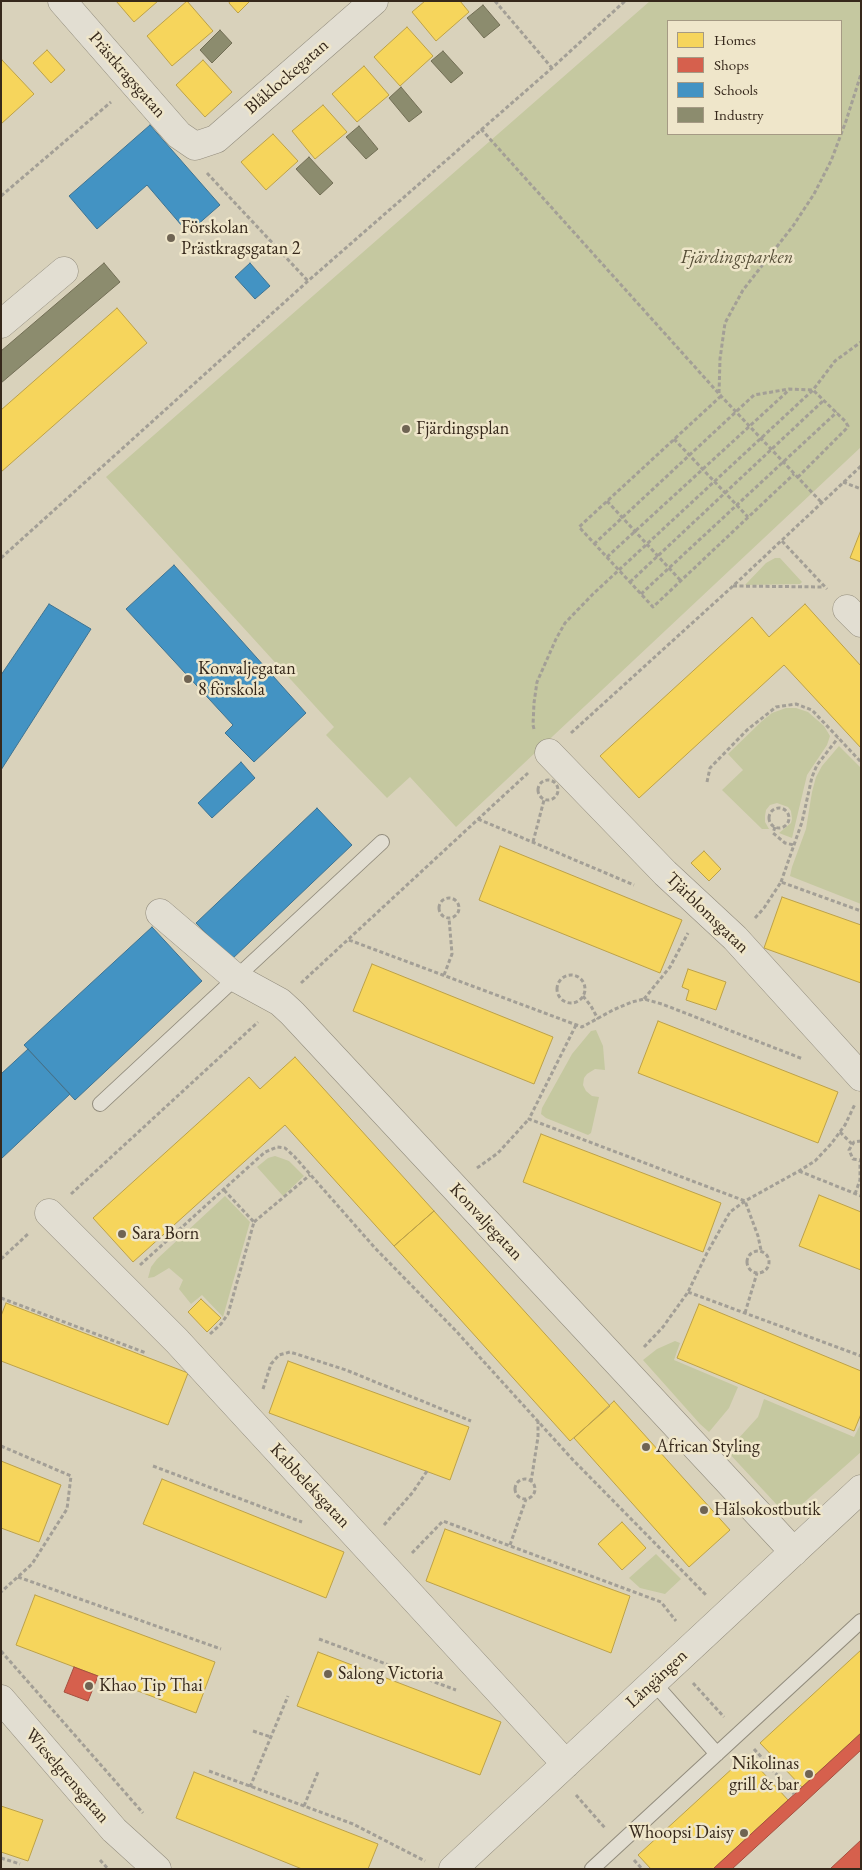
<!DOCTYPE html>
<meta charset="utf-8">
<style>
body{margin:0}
#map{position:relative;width:862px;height:1870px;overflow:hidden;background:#d9d2bb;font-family:"EB Garamond",serif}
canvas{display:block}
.frame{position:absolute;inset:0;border:2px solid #36281b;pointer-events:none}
.legend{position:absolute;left:667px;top:20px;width:175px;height:115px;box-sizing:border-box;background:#efe6ca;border:1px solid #a59a84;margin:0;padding:6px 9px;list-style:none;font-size:15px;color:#36281b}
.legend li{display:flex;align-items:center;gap:10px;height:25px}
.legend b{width:25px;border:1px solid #a59a84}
</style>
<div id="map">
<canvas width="862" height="1870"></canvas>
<div class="frame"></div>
<ul class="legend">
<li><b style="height:14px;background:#f6d55c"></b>Homes</li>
<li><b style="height:14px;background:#d6604d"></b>Shops</li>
<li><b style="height:14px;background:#4393c3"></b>Schools</li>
<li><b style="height:14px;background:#8c8c6e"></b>Industry</li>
</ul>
</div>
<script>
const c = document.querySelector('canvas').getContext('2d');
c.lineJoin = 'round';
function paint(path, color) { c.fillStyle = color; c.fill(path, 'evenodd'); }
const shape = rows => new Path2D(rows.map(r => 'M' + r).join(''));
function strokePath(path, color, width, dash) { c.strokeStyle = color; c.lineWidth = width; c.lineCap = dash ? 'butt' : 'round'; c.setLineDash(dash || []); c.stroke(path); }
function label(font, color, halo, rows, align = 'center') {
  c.font = font + ' "EB Garamond",serif'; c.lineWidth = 5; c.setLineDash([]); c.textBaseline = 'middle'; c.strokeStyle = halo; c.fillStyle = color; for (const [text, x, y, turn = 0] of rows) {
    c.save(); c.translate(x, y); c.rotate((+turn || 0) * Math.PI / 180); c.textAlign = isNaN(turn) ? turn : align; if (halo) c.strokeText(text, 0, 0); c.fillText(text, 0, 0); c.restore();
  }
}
const green = shape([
 [650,1,861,1,861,447,456,827,410,777,387,798,326,735,334,727,106,477],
 [668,21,841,21,841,134,668,134],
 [775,558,780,558,802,582,800,584,745,585,766,563],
 [786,708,796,708,808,712,824,726,830,736,827,745,807,775,792,838,779,833,791,823,792,819,791,811,788,807,777,803,770,805,766,810,765,816,765,822,769,829,762,829,722,790,743,770,728,754,762,721,772,713],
 [839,746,861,768,861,904,790,876,792,867,806,829,812,792,816,777,822,766],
 [596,1030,603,1046,605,1070,595,1069,587,1074,584,1078,583,1085,586,1091,592,1096,599,1097,591,1133,588,1135,546,1118,541,1114,542,1108,572,1054,591,1031],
 [275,1156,289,1161,304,1176,283,1196,257,1167,268,1158],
 [225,1196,250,1222,223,1317,202,1295,191,1304,179,1289,183,1280,169,1268,154,1277,148,1278,151,1267,157,1259],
 [675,1341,680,1343,674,1360,738,1387,729,1408,709,1432,700,1424,643,1360,657,1349],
 [764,1399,854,1437,861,1423,861,1452,799,1507,777,1505,727,1451,758,1417],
 [656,1554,681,1579,665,1594,640,1588,629,1578]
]);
const homes = shape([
 [116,1,158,1,134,22,116,1],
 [187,1,213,31,172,66,147,36,187,1],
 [230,1,250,1,238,13,229,3,230,1],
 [425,1,460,1,469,12,436,41,412,12,425,1],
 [407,27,433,56,400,86,374,57,407,27],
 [47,50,65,70,51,83,33,63,47,50],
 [2,60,34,94,1,124,1,61,2,60],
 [203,60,232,92,205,117,176,85,203,60],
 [364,66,389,95,357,122,332,94,364,66],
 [323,105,347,132,315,159,292,131,323,105],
 [273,134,298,161,266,190,241,162,273,134],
 [117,308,147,343,1,472,1,410,117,308],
 [861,530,861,562,850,558,861,530],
 [805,604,861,666,861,748,784,665,639,798,600,756,752,617,769,637,805,604],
 [500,846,682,920,660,973,479,900,500,846],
 [704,851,721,869,709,881,691,863,704,851],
 [782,897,861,925,861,983,764,948,782,897],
 [372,964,553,1037,534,1084,353,1011,372,964],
 [688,969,726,982,716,1010,686,1000,689,990,682,987,688,969],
 [658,1021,838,1092,818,1143,638,1073,658,1021],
 [295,1057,434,1211,394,1246,285,1125,133,1262,93,1218,249,1077,260,1089,295,1057],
 [541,1134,721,1203,703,1252,523,1182,541,1134],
 [819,1195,861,1212,861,1270,799,1246,819,1195],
 [434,1211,610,1406,570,1441,394,1246,434,1211],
 [201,1299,221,1318,207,1332,188,1312,201,1299],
 [6,1303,188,1373,168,1425,1,1361,1,1316,6,1303],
 [699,1304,861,1371,861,1414,854,1431,677,1358,699,1304],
 [288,1361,469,1427,450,1480,269,1413,288,1361],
 [614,1401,730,1530,689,1567,574,1438,614,1401],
 [1,1461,61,1485,39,1542,1,1528,1,1461],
 [162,1479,344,1552,326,1598,143,1524,162,1479],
 [622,1522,646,1548,622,1570,598,1544,622,1522],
 [445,1529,630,1596,611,1653,426,1581,445,1529],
 [35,1595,215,1662,196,1713,16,1645,35,1595],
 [861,1650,861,1733,802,1787,760,1743,861,1650],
 [318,1652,501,1722,480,1775,297,1706,318,1652],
 [747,1755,788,1800,713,1869,651,1869,638,1855,747,1755],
 [194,1772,378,1844,368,1869,302,1869,176,1818,194,1772],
 [1,1806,43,1820,28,1861,1,1852,1,1806]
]);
const shops = shape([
 [74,1667,98,1676,88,1701,64,1692,74,1667],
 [861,1733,861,1750,804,1803,732,1869,713,1869,861,1733],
 [861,1840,861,1869,830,1869,861,1840]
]);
const schools = shape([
 [150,125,220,205,188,233,147,185,97,229,69,196,150,125],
 [250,263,270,286,255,299,235,277,250,263],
 [174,565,306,713,254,762,225,733,233,725,126,609,174,565],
 [49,604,91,629,1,770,1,675,49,604],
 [241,762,255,778,212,818,198,803,241,762],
 [317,808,352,845,231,960,196,923,317,808],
 [152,927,202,981,75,1100,24,1045,152,927],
 [28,1049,70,1094,1,1159,1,1074,28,1049]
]);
const industry = shape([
 [483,5,500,25,484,38,467,18,483,5],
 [220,30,232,43,212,63,200,50,220,30],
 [443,51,463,73,451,83,431,61,443,51],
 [401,87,422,112,409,122,389,98,401,87],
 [359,126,378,149,366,159,346,137,359,126],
 [309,157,333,183,320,195,296,169,309,157],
 [104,263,120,282,1,383,1,351,104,263]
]);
const path = shape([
 [495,1,552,68],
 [481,129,721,396,822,503],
 [207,173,308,281],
 [1,196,111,102],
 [719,393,720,359,725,323,743,290,793,226,814,194,831,161,846,121,861,74],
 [721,396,579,527,653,607,794,474],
 [674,439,748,517],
 [843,482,861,489],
 [607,501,681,581],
 [782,541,827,589],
 [594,544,754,395,789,389,813,390,845,421,848,426,846,429,797,478],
 [607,557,789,390],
 [1,558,308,281,552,68,625,1],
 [630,582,824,400],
 [733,586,824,587],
 [641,594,837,412],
 [534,729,533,725,534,703,537,682,556,639,565,623,593,594,813,390,835,361,861,342],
 [571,733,733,586,861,466],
 '538 790a10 10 0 1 1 20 0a10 10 0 1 1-20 0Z',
 [707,782,710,768,747,730,776,707,796,704,812,710,861,762],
 '769 818a10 10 0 1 1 20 0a10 10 0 1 1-20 0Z',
 [478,819,634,885],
 [775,827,773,833,785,843,794,845],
 [533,842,544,800],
 [781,882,802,822,812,777,817,765,838,738],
 '439 908a10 10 0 1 1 20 0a10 10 0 1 1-20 0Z',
 [755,918,764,908,781,882,861,911],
 [349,940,582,1027,613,1010,632,1002,644,999,662,1004,803,1059],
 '557 989a14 14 0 1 1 28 0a14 14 0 1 1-28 0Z',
 [444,975,452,954,449,918],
 [301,983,528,773],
 [583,996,591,1006,598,1019],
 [644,999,670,967,688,933],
 [576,1025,529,1119,745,1201,758,1236,761,1250],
 [840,1132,852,1144],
 [861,1141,854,1142,849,1150,853,1159,861,1160],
 [477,1168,498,1153,529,1119],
 [799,1171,861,1196],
 [71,1194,258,1022],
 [855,1194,860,1180,860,1161],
 [254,1222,310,1175],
 '747 1262a11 11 0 1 1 22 0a11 11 0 1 1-22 0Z',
 [1,1259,28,1234],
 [140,1265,265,1152,277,1147,285,1148,294,1156,375,1248,456,1331,573,1460,706,1595],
 [688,1292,861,1356],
 [1,1298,146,1353],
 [745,1313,757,1273],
 [210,1334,221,1324,228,1314,254,1222,223,1189],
 [644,1347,663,1327,688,1292,707,1253,730,1212,745,1201,799,1171,815,1161,831,1144,845,1125,855,1104],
 [263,1389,271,1364,279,1355,290,1352,346,1370,471,1421],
 [1,1446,71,1476,67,1509,32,1564,1,1592],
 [153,1466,302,1522],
 '515 1489a10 10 0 1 1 20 0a10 10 0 1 1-20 0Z',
 [531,1482,538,1437,538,1421],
 [384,1525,413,1492,427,1471],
 [510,1545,526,1499],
 [412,1553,443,1521,661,1602,676,1621],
 [18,1577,221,1649],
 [319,1639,456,1690],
 [1,1651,143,1813],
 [693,1683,724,1717],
 [253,1731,271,1737],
 [754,1749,794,1794],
 [209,1771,353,1824,425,1861],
 [250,1787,288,1696],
 [576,1795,605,1828],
 [304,1806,318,1772],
 [1,1858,20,1864],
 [100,1860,108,1869],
 [634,1860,642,1869]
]);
const service = shape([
 [100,1104,382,842],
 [653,1682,717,1754],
 [592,1869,861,1621]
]);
const minor = shape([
 [62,1,179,135,195,146,216,139,374,1],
 [1,324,64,271],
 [847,609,861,623],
 [549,753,665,873,735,938,861,1077],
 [160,913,236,978,280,1002,292,1013,794,1552],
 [49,1213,177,1341,566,1764],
 [453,1869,861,1489]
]);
const tertiary = shape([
 [1,1699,114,1830,157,1869]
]);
const markers = [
 [171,238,5,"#6f6453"],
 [406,429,5,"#6f6453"],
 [188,679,5,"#6f6453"],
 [122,1234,5,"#6f6453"],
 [646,1447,5,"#6f6453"],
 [704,1510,5,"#6f6453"],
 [328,1674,5,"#6f6453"],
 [89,1686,5,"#6f6453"],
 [809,1774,5,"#6f6453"],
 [744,1833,5,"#6f6453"]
];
const streetNames = [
 ["Prästkragsgatan",127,75,49],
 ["Blåklockegatan",287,77,-41],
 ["Tjärblomsgatan",707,913,44],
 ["Konvaljegatan",486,1222,47],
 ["Kabbeleksgatan",310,1486,47],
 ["Långängen",657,1679,-43],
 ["Wieselgrensgatan",67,1776,49]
];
const poiNames = [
 ["Förskolan",181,228],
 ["Prästkragsgatan 2",181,249],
 ["Fjärdingsplan",416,429],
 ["Konvaljegatan",198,669],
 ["8 förskola",198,690],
 ["Sara Born",132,1234],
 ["African Styling",656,1447],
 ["Hälsokostbutik",714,1510],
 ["Salong Victoria",338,1674],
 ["Khao Tip Thai",99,1686],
 ["Nikolinas",799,1764,"right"],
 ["grill & bar",799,1785,"right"],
 ["Whoopsi Daisy",734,1833,"right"]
];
const parkNames = [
 ["Fjärdingsparken",737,258]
];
paint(green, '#c5c8a0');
paint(homes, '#f6d55c');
strokePath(homes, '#bca148', 1);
paint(shops, '#d6604d');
strokePath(shops, '#a64f3e', 1);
paint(schools, '#4393c3');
strokePath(schools, '#3f7391', 1);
paint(industry, '#8c8c6e');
strokePath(industry, '#726e55', 1);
strokePath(service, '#928c7d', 16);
strokePath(minor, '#928c7d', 29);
strokePath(tertiary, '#928c7d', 29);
strokePath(path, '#a39f96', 3, [4, 2.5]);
strokePath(service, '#e2ded2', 14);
strokePath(minor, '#e2ded2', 28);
strokePath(tertiary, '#e2ded2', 28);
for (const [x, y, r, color] of markers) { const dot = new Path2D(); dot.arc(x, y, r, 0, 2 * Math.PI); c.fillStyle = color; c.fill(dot); strokePath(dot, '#efe6ca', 2); }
label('18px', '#36281b', '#efe6ca', streetNames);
label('18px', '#36281b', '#efe6ca', poiNames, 'left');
label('italic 18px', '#564e37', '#efe6ca', parkNames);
</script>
